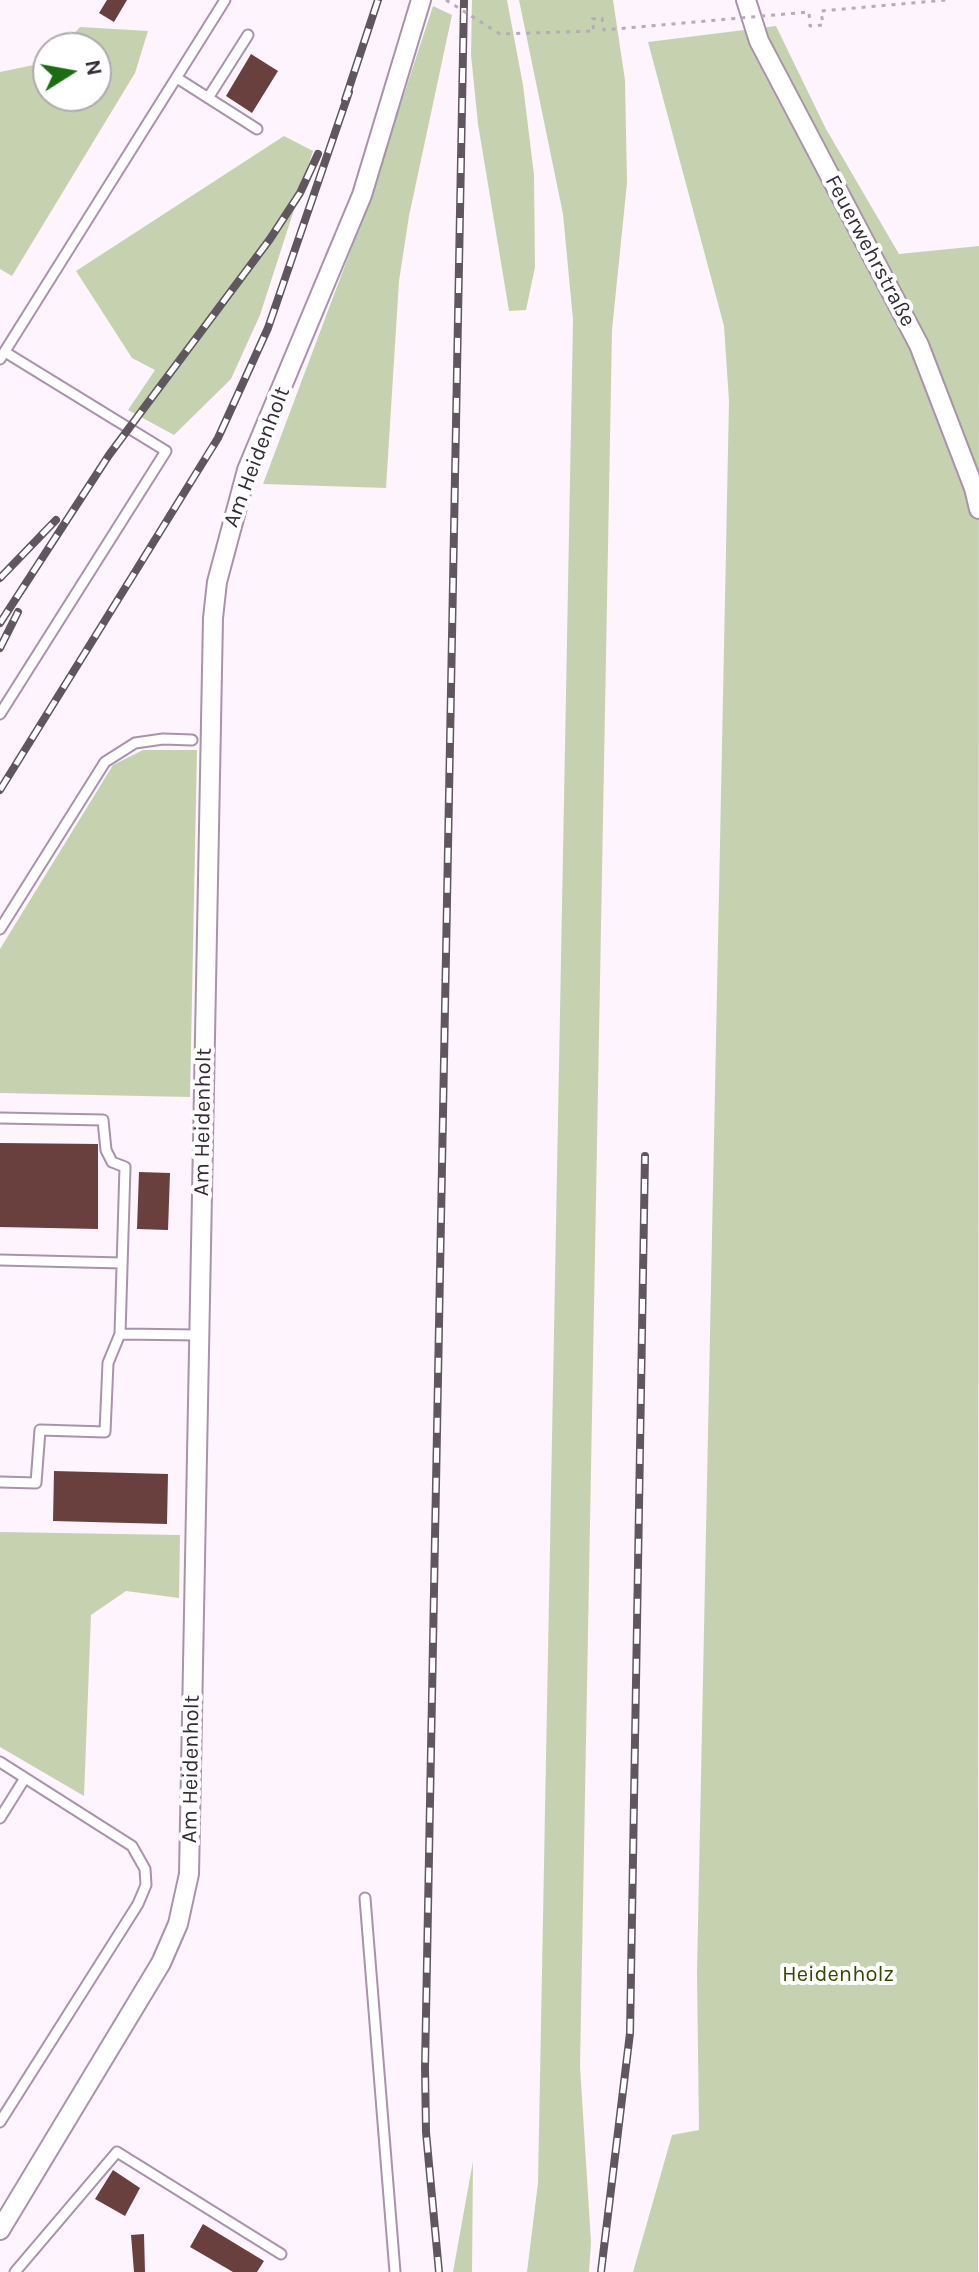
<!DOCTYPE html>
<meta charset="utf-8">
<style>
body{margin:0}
#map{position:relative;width:979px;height:2272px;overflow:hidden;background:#fdf4fe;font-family:Karla,sans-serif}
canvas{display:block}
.north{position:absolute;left:32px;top:32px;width:80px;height:80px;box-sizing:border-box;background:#fff;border:2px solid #aeaaae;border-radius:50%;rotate:79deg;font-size:22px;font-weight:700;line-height:32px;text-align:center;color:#342b35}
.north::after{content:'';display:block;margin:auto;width:28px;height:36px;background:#1b6d12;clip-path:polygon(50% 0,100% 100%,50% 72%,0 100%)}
</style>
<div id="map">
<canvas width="979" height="2272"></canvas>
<div class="north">N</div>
</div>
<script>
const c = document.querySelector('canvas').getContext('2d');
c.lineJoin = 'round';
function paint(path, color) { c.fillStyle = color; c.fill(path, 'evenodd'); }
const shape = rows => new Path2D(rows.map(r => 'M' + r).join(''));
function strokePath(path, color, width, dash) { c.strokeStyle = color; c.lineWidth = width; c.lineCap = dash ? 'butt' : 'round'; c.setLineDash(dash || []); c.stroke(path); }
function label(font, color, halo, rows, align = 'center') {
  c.font = font + ' Karla,sans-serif'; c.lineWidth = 8; c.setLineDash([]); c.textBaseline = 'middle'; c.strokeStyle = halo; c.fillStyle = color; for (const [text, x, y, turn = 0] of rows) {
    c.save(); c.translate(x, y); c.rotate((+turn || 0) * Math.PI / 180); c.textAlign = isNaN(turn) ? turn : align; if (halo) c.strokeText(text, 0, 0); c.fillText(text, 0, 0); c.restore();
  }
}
const green = shape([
 [472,0,507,0,523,85,534,175,535,267,526,310,509,311,478,124,471,55],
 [519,0,613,0,625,80,627,183,612,330,580,2066,591,2242,589,2272,527,2272,538,2183,573,320,563,214],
 [433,6,452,15,409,216,399,281,386,488,263,484,368,204],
 [776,26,826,129,899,254,979,246,978,2272,633,2272,672,2135,699,2130,697,1973,729,401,724,326,648,42],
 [80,27,148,31,135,73,12,276,0,269,0,72,48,62,48,96,96,96,96,48,61,48],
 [284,136,313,151,260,315,231,379,174,435,128,410,155,370,132,358,76,271],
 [143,750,197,750,190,1097,0,1093,0,949,113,765],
 [0,1532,180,1535,179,1598,126,1591,91,1615,84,1796,0,1747],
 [473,2161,472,2272,453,2272]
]);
const building = shape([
 [107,0,127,0,114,22,99,13],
 [251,54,278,71,252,113,226,96],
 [0,1143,98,1144,98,1229,0,1227],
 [139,1172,170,1173,168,1230,137,1229],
 [54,1471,168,1474,167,1524,53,1521],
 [113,2170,140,2188,125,2216,95,2199],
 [203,2224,264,2261,257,2272,233,2272,190,2247],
 [144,2234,145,2272,134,2272,131,2235]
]);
const lane = shape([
 [177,78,257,129],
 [208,98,248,35],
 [0,359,225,0],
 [0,714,166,451,5,352],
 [0,929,105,762,135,743,163,739,192,740],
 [0,1118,103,1120,106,1150,112,1162,125,1167,120,1334],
 [0,1260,122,1263],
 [0,1482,36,1483,40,1430,105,1432,108,1363,120,1334,199,1335],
 [0,1762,132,1846,145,1869,146,1885,138,1904,0,2122],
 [0,1818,25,1778],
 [365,1898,395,2272],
 [15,2272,117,2152,281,2254]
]);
const street = shape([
 [746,0,759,41,919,345,974,488,979,509],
 [0,2230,161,1963,178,1924,189,1874,213,618,217,582,247,470,362,195,421,0]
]);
const rail = shape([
 [345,100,378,0],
 [0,578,56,520],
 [0,623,109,455,270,239,300,193,318,154],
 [0,648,18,612],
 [0,790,218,438,268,328,349,92],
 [439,2272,426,2132,425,2067,464,0],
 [601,2272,630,2033,645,1156]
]);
const pathBridge = shape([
 [446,0,500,34,594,31,592,19,602,18,604,30,809,12,810,26,823,25,821,11,946,0]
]);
const streetNames = [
 ["Feuerwehrstraße",870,251,62],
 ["Am Heidenholt",257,457,-69],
 ["Am Heidenholt",203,1122,-89],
 ["Am Heidenholt",191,1769,-89]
];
const parkNames = [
 ["Heidenholz",838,1975]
];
paint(green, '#c6d2af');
paint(building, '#6a403f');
strokePath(lane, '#a993aa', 13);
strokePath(street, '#a993aa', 22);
strokePath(lane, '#fff', 9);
strokePath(street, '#fff', 18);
strokePath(rail, '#5f5660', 8);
strokePath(rail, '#fff', 5, [15]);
strokePath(pathBridge, '#b5acb6', 3, [4, 6]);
label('22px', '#342b35', '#fff', streetNames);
label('22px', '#374600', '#fff', parkNames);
</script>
